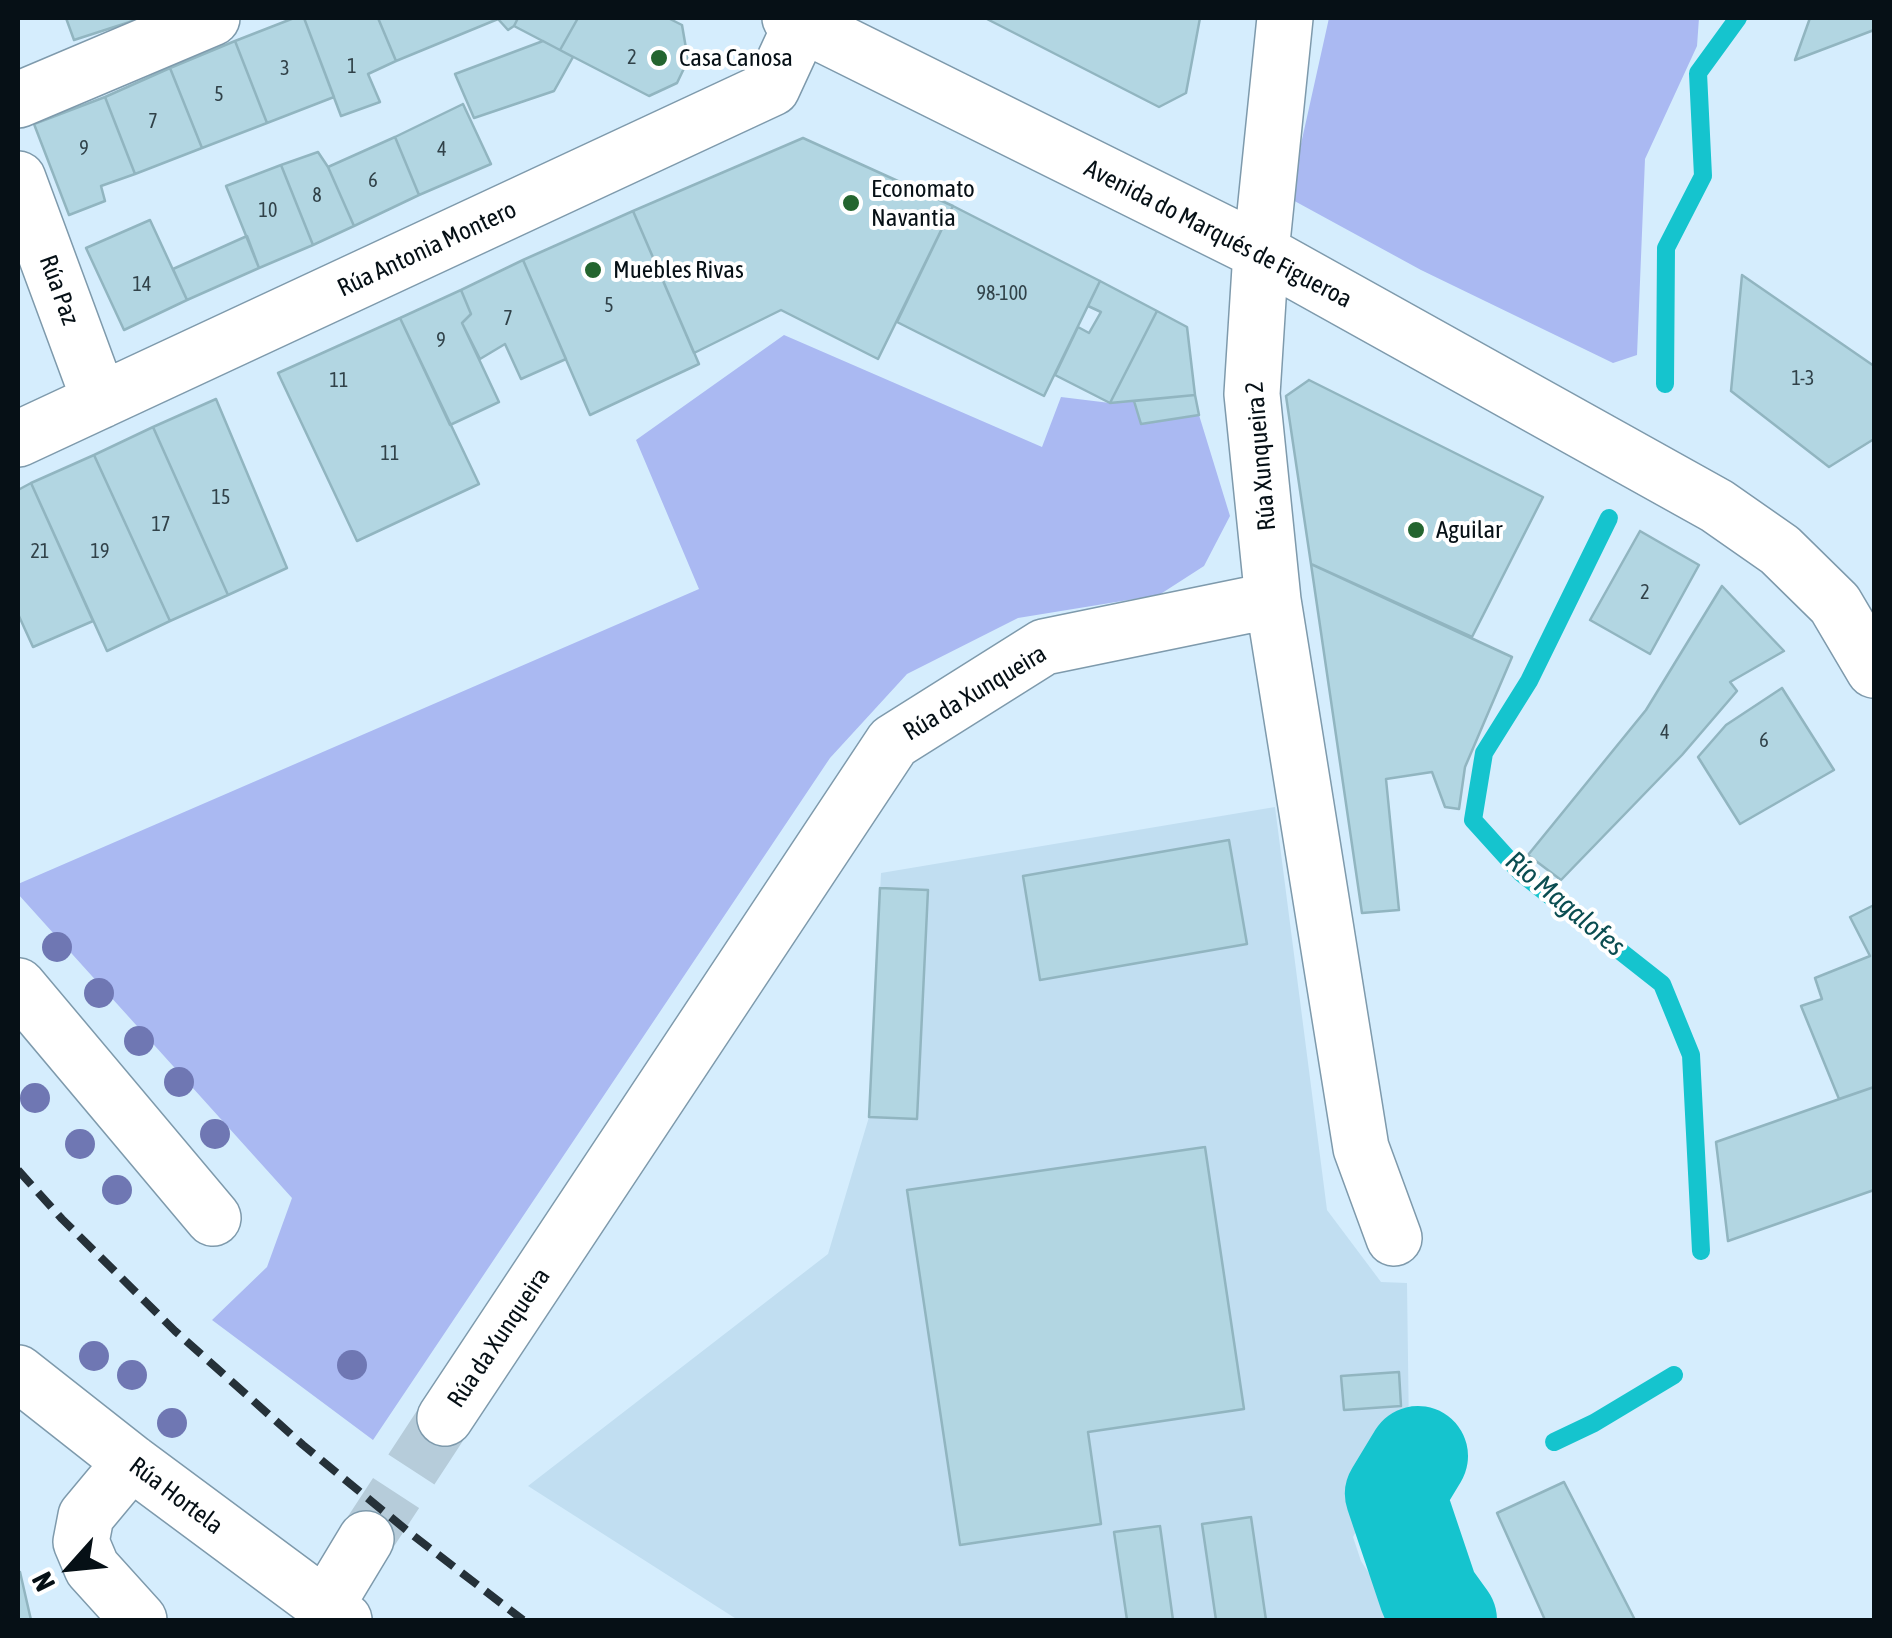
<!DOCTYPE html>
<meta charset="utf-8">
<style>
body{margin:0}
#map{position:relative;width:1892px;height:1638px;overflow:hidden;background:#d5edfd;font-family:"Asap Condensed",sans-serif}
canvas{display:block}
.frame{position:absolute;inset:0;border:20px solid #061016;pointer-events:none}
.north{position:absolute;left:20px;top:1518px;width:100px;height:100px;-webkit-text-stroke:8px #fff;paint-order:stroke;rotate:243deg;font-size:28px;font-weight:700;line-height:40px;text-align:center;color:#061016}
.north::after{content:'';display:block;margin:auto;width:35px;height:45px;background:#061016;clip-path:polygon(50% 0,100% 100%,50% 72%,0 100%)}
</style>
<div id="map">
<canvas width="1892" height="1638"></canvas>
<div class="frame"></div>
<div class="north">N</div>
</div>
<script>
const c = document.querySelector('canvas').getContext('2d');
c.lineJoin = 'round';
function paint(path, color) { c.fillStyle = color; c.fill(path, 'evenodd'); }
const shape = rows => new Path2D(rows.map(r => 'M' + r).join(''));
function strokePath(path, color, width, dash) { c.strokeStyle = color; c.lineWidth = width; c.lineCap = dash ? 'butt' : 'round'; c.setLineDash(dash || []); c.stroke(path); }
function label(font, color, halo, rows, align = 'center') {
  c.font = font + ' "Asap Condensed",sans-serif'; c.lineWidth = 8; c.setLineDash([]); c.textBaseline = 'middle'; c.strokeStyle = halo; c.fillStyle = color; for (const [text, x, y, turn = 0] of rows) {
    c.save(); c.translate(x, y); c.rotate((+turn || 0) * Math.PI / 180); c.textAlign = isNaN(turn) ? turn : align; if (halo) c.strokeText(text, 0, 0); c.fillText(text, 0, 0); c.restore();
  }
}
const built = shape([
 [1275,807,1327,1210,1381,1282,1407,1283,1409,1434,1353,1537,1361,1561,1399,1620,738,1620,528,1486,828,1254,869,1117,881,873]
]);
const green = shape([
 [1329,18,1699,18,1697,46,1645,159,1637,355,1613,363,1421,270,1289,198],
 [784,335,1042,447,1061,397,1110,403,1134,401,1142,424,1199,415,1230,516,1204,566,1159,595,1018,618,907,674,830,758,373,1440,212,1320,267,1267,292,1198,18,894,18,884,699,589,636,440]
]);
const stream = shape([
 [1665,384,1666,248,1703,176,1698,73,1738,18],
 [1609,518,1529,681,1484,753,1473,820,1521,873,1662,984,1691,1055,1701,1251],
 [1554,1442,1594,1423,1674,1375]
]);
const river = shape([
 [1418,1456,1395,1494,1429,1595,1447,1620]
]);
const building = shape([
 [66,18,142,18,74,40,66,18],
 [294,18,304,18,334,97,267,123,235,41,294,18],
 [304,18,378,18,396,61,368,74,380,102,341,116,304,18],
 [378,18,518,18,514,26,508,30,498,19,396,61,378,18],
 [518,18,578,18,560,50,514,26,518,18],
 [578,18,668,18,682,25,688,60,677,83,649,96,560,50,578,18],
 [985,18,1200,18,1186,93,1159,107,985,18],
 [1810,18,1874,18,1874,30,1795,60,1810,18],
 [235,41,267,123,202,148,170,68,235,41],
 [543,41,573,57,554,91,474,118,455,74,543,41],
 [170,68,202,148,135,174,105,97,170,68],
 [105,97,135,174,101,186,105,201,69,215,34,124,105,97],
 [463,104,491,164,419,195,395,137,463,104],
 [395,137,419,195,354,226,328,167,395,137],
 [803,138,953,206,878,359,781,310,694,353,633,211,803,138],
 [318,152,328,167,354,226,313,245,281,165,318,152],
 [281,165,313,245,259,268,226,186,281,165],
 [953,206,1100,281,1044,396,897,322,953,206],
 [633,211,699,364,590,415,523,260,633,211],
 [150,220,187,300,124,330,86,248,150,220],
 [247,236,259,268,187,300,173,269,247,236],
 [523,260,566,359,521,379,505,344,480,359,462,323,471,314,461,290,523,260],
 [1742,275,1874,366,1874,439,1829,467,1731,391,1742,275],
 [1100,281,1157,311,1110,403,1055,375,1078,327,1089,333,1101,312,1088,306,1100,281],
 [461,290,471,314,462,323,499,402,450,425,400,318,461,290],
 [1157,311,1187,327,1195,395,1110,403,1157,311],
 [400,318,479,484,357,541,278,373,400,318],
 [1309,380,1543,497,1472,637,1311,564,1286,396,1309,380],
 [1195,395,1199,415,1141,424,1134,401,1195,395],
 [216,399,287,568,228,595,153,427,216,399],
 [153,427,228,595,170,621,94,455,153,427],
 [94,455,170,621,107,651,31,483,94,455],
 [31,483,93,621,33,647,18,614,18,490,31,483],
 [1640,531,1699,565,1650,654,1590,620,1640,531],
 [1311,564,1512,657,1465,767,1459,809,1445,807,1432,772,1386,779,1399,910,1362,913,1311,564],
 [1722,586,1784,651,1730,682,1737,691,1682,755,1561,880,1528,855,1646,710,1722,586],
 [1782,688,1834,770,1740,824,1698,757,1726,725,1782,688],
 [1229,840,1247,944,1040,980,1023,876,1229,840],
 [880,888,928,890,917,1119,869,1117,880,888],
 [1874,905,1874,1087,1839,1099,1801,1006,1822,999,1815,978,1870,956,1850,917,1874,905],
 [1874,1087,1874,1190,1728,1241,1716,1142,1874,1087],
 [1205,1147,1244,1409,1088,1432,1101,1524,960,1545,907,1190,1205,1147],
 [1399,1372,1401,1406,1344,1410,1341,1376,1399,1372],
 [1564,1482,1635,1620,1545,1620,1497,1513,1564,1482],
 [1251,1517,1266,1620,1216,1620,1202,1524,1251,1517],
 [1160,1526,1173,1620,1127,1620,1114,1532,1160,1526],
 [20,1572,31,1620,18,1620,18,1573,20,1572]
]);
const minorTunnel = shape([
 [366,1539,445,1418]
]);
const minor = shape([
 [790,18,1261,252,1717,506,1780,550,1835,604,1874,670],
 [1285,18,1261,252,1252,394,1273,600,1361,1148,1394,1238],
 [18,100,212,18],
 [18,179,100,401],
 [18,439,772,88,802,23],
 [18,986,213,1218],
 [18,1373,131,1462,344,1620],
 [445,1418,893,742,1044,647,1273,600],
 [131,1462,86,1516,81,1542,92,1568,139,1620],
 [323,1620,325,1607,366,1539]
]);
const rail = shape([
 [18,1170,62,1219,175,1331,303,1445,410,1533,523,1620]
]);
const trees = [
 [57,947],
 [99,993],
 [139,1041],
 [179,1082],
 [35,1098],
 [215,1134],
 [80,1144],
 [117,1190],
 [94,1356],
 [352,1365],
 [132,1375],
 [172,1423]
];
const markers = [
 [659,58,10,"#24652f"],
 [851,203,10,"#24652f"],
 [593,270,10,"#24652f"],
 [1416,530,10,"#24652f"]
];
const numberNames = [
 ["2",632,58],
 ["1",352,67],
 ["3",285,69],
 ["5",219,95],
 ["7",153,122],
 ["9",84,149],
 ["4",442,150],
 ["6",373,181],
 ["8",317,196],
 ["10",268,211],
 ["14",142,285],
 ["98-100",1002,294],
 ["5",609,306],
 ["7",508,319],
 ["9",441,341],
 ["1-3",1803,379],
 ["11",339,381],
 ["11",390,454],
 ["15",221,498],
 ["17",161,525],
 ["21",40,552],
 ["19",100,552],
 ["2",1645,593],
 ["4",1665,733],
 ["6",1764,741]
];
const poiNames = [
 ["Casa Canosa",679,58],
 ["Economato",871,189],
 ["Navantia",871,218],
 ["Muebles Rivas",613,270],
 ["Aguilar",1436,530]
];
const streetNames = [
 ["Avenida do Marqués de Figueroa",1218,234,27],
 ["Rúa Antonia Montero",427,249,-25],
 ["Rúa Paz",59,290,70],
 ["Rúa Xunqueira 2",1261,456,-95],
 ["Rúa da Xunqueira",975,693,-31],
 ["Rúa da Xunqueira",499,1338,-56],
 ["Rúa Hortela",176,1496,37]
];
const waterNames = [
 ["Río Magalofes",1565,904,40]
];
paint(built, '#c1def1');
paint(green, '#aab9f2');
strokePath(stream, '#15c4ce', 18);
strokePath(river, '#15c4ce', 100);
paint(building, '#b2d6e2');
strokePath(building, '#91b5c0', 2.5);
strokePath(minorTunnel, '#b6ccda', 55, [55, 28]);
strokePath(minor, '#7e9aac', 58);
strokePath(minor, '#fff', 55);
strokePath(rail, '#253139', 8, [20, 10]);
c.fillStyle = '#6f77b3';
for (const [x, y] of trees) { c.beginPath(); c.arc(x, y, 15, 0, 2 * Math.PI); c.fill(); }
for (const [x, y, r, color] of markers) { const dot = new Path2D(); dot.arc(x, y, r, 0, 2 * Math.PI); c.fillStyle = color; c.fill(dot); strokePath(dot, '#fff', 4); }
label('20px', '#314249', null, numberNames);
label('25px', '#061016', '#fff', poiNames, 'left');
label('25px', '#061016', '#fff', streetNames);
label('italic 28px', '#0a4d51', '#fff', waterNames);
</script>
